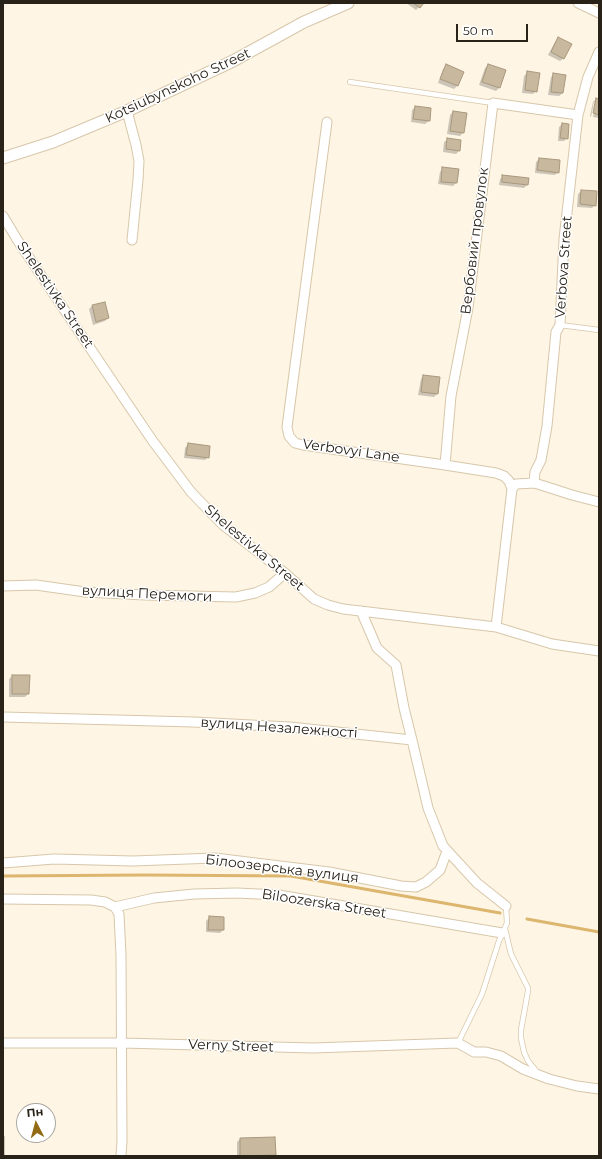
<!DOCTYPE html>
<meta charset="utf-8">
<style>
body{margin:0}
#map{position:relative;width:602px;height:1159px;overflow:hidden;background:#fff5e4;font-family:Montserrat,sans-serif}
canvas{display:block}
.frame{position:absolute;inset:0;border:4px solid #282218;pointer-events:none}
.north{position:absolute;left:16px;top:1103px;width:40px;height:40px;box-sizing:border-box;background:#fff;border:1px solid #a9a7a3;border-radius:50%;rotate:354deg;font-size:11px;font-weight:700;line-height:16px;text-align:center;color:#282218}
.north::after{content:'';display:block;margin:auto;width:14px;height:18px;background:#926b13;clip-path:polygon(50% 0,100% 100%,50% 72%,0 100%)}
.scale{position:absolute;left:456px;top:24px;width:72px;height:18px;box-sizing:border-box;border:2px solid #282218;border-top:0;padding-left:5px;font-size:12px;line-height:14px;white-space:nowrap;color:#282218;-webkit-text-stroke:3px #fff;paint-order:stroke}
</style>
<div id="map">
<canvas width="602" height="1159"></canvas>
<div class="frame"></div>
<div class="north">Пн</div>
<div class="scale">50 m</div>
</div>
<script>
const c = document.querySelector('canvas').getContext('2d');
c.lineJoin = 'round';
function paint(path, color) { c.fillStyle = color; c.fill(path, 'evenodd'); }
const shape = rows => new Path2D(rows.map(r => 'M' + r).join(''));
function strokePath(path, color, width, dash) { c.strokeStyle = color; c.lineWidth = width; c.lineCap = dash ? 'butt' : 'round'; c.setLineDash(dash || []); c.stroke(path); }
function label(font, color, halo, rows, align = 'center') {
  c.font = font + ' Montserrat,sans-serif'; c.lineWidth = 3; c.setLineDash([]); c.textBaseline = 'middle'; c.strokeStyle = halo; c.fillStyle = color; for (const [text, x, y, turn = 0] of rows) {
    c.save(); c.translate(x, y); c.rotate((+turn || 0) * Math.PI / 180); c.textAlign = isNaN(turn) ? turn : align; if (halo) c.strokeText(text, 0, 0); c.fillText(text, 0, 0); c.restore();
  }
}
const shadow = shape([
 [406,3,423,3,416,10],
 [558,39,564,58,560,61,548,55,555,42],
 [488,65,499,88,496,91,479,85,485,68],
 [447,66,463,72,457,86,454,89,438,83,443,69],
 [527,73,536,91,533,94,522,93,524,76],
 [554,74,563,93,559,96,548,95,551,77],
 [596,99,599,100,599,118,593,117,596,102,594,102,591,117,590,116,593,102],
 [415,107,430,109,429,121,425,124,411,122,412,110],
 [453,112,463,133,460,136,447,134,450,115],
 [562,124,567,138,564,141,558,141,559,127],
 [448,139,459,151,456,154,443,152,444,142],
 [539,159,558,172,555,175,535,173,536,162],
 [443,168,456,183,453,186,438,184,440,172],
 [503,176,527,185,524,188,499,185,500,179],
 [581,191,595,205,592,208,577,207,578,194],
 [104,303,108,318,105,321,93,325,89,309,92,306],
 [424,376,437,394,434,397,418,395,421,379],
 [188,444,208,457,205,460,184,458,185,448],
 [12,676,28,694,25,697,9,697,9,679],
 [209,918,223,930,220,933,206,932,206,921],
 [240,1139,275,1155,273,1156,237,1156,237,1142]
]);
const stream = shape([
 [3,876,144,875,291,876,500,913],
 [527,919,599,932]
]);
const building = shape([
 [413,3,424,3,420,8,413,3],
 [558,37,572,44,564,59,551,52,558,37],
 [446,64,464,72,458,86,440,79,446,64],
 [488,64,506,70,500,88,482,82,488,64],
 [527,71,540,73,537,92,525,90,527,71],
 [553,73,566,75,563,93,551,92,553,73],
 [596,98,599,99,599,115,593,113,596,98],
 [415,106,431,108,430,121,413,119,415,106],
 [453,111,467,113,464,133,450,131,453,111],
 [562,123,569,124,568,139,560,138,562,123],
 [447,138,461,140,460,151,446,149,447,138],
 [539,158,560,160,559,173,537,170,539,158],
 [442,167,459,169,457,183,441,182,442,167],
 [502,175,529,178,528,185,502,182,502,175],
 [581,190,597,191,596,206,580,204,581,190],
 [105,302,109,318,96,322,92,305,105,302],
 [423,375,440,377,438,394,421,392,423,375],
 [188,443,210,446,209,458,186,455,188,443],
 [12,675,30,675,29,694,12,694,12,675],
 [209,916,224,917,224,930,208,930,209,916],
 [3,1136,4,1136,4,1155,3,1155,3,1136],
 [275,1137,276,1155,240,1156,240,1138,275,1137]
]);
const service = shape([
 [350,82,493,103],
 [560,325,599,330],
 [505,929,511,954,528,988,528,991,521,1030,521,1038,524,1052,528,1061,538,1073],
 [458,1043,482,994,499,941,507,923,506,906]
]);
const minor = shape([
 [578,3,599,13],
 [127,111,136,145,139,161,138,180,132,240],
 [327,122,287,427,289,436,295,443,303,445,445,465,496,473,504,476,509,481,512,489,516,484,534,483,541,485,572,495,599,502],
 [3,216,18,241,152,440,191,492,223,525,285,573,314,599,328,605,343,609,496,627,552,644,599,651],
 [445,465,451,396,468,308,493,103,578,115],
 [534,483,535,472,541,460,547,426,556,332,560,325,564,239,578,115,588,77,599,52],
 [3,586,36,585,85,592,145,595,236,597,255,593,269,587,285,573],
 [496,627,512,489],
 [3,717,193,722,290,727,412,740,404,708,396,665,377,648,361,611],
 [412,740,428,808,443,846,477,883,506,906],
 [3,863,54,859,133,861,215,858,329,872,401,886,416,887,426,882,440,870,447,851],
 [3,899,91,900,105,902,115,907,154,898,194,894,237,893,279,895,502,933],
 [115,907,119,914,121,955,122,1141,121,1156],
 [3,1043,122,1043,313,1048,458,1043,474,1052,486,1052,501,1056,523,1069,549,1079,577,1086,599,1089]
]);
const tertiary = shape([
 [3,158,53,142,127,111,233,61,304,22,348,3]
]);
const streetNames = [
 ["Kotsiubynskoho Street",178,86,-25],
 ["Вербовий провулок",475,241,-83],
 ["Verbova Street",564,267,-86],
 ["Shelestivka Street",55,295,56],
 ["Verbovyi Lane",351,451,8],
 ["Shelestivka Street",254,548,40],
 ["вулиця Перемоги",147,594,3],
 ["вулиця Незалежності",279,728,4],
 ["Білоозерська вулиця",282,869,7],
 ["Biloozerska Street",324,904,9],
 ["Verny Street",231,1046,2]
];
paint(shadow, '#0003');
strokePath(stream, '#dcb66e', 3);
paint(building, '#c8b89d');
strokePath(building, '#a8987d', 1);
strokePath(service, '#d7c7aa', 6);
strokePath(minor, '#d7c7aa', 11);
strokePath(tertiary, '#d7c7aa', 13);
strokePath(service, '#fff', 4.5);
strokePath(minor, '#fff', 9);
strokePath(tertiary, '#fff', 11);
label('14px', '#282218', '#fff', streetNames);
</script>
